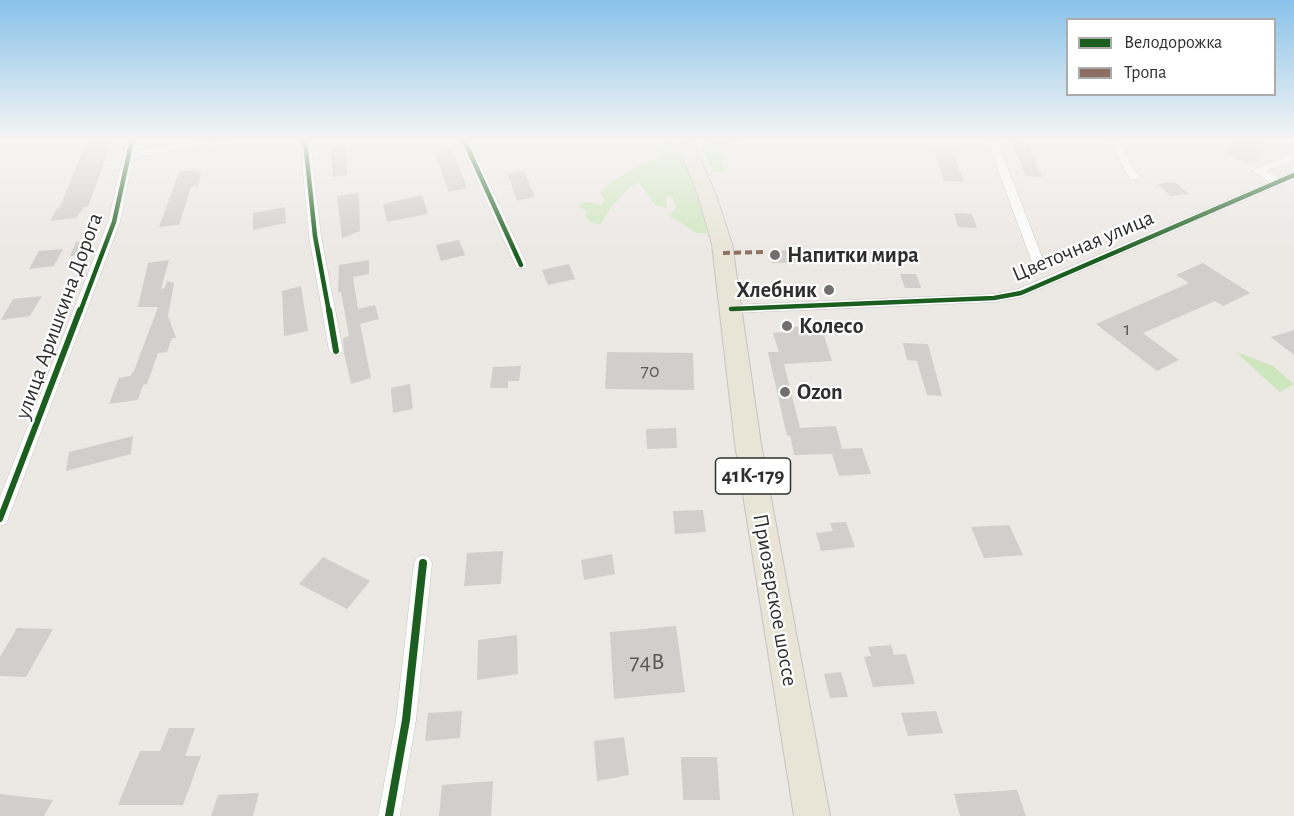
<!DOCTYPE html>
<meta charset="utf-8">
<style>
body{margin:0}
#map{position:relative;width:1294px;height:816px;overflow:hidden;background:#ece8e4;font-family:"Alegreya Sans",sans-serif}
canvas{display:block}
.legend{position:absolute;left:1066px;top:18px;width:210px;height:78px;box-sizing:border-box;background:#fff;border:2px solid #ababab;margin:0;padding:8px 10px;list-style:none;font-size:18px;color:#2e2e2e}
.legend li{display:flex;align-items:center;gap:12px;height:30px}
.legend b{width:30px;border:2px solid #ababab}
</style>
<div id="map">
<canvas width="1294" height="816"></canvas>
<ul class="legend">
<li><b style="height:8px;background:#1b5e20"></b>Велодорожка</li>
<li><b style="height:8px;background:#8d6e63"></b>Тропа</li>
</ul>
</div>
<script>
const c = document.querySelector('canvas').getContext('2d');
c.lineJoin = 'round';
function paint(path, color) { c.fillStyle = color; c.fill(path, 'evenodd'); }
const shape = rows => new Path2D(rows.map(r => 'M' + r).join(''));
function strokePath(path, color, width, dash) { c.strokeStyle = color; c.lineWidth = width; c.lineCap = dash ? 'butt' : 'round'; c.setLineDash(dash || []); c.stroke(path); }
function label(font, color, halo, rows, align = 'center') {
  c.font = font + ' "Alegreya Sans",sans-serif'; c.lineWidth = 4.5; c.setLineDash([]); c.textBaseline = 'middle'; c.strokeStyle = halo; c.fillStyle = color; for (const [text, x, y, turn = 0] of rows) {
    c.save(); c.translate(x, y); c.rotate((+turn || 0) * Math.PI / 180); c.textAlign = isNaN(turn) ? turn : align; if (halo) c.strokeText(text, 0, 0); c.fillText(text, 0, 0); c.restore();
  }
}
const green = shape([
 [661,140,672,140,686,164,710,233,697,233,669,216,676,208,673,197,669,196,666,199,667,208,655,205,639,182,631,186,611,207,601,224,591,223,585,216,587,211,578,207,581,203,589,202,601,205,604,200,600,193,608,184,633,169,662,157,656,146],
 [708,140,743,140,718,150,726,155,722,162,725,172,713,172,702,148],
 [1236,352,1273,366,1294,384,1280,392]
]);
const building = shape([
 [87,140,112,140,88,207,84,207,76,218,50,221,57,208,60,207],
 [1010,140,1026,140,1042,177,1026,176],
 [1238,140,1269,140,1257,161,1245,162,1232,157,1225,150],
 [345,146,347,175,333,177,331,148],
 [452,149,467,188,449,192,435,153],
 [934,150,952,150,964,182,944,181],
 [197,170,197,173,201,172,198,186,191,187,179,225,159,227,179,172],
 [524,171,535,197,517,201,508,174],
 [1175,182,1189,194,1171,196,1157,184],
 [359,193,360,231,342,238,337,196],
 [422,195,428,214,387,222,383,204],
 [285,207,286,223,253,230,253,213],
 [954,213,972,214,977,228,958,227],
 [94,240,88,254,70,256,76,242],
 [459,240,465,255,441,261,436,245],
 [63,249,54,266,29,269,39,251],
 [816,249,820,262,772,263,769,251],
 [169,260,161,289,165,288,167,281,174,283,168,316,176,338,172,338,167,352,158,353,147,384,143,385,138,400,109,404,119,378,130,376,134,371,158,307,138,307,148,263],
 [369,260,369,274,353,277,358,309,375,305,379,319,360,324,371,378,351,384,344,353,343,338,349,336,341,292,338,292,339,265],
 [1203,263,1250,293,1223,306,1215,301,1143,333,1179,360,1157,371,1096,324,1189,283,1176,275],
 [569,264,575,279,548,285,542,270],
 [900,274,916,274,921,288,905,288],
 [301,286,308,331,284,336,282,291],
 [42,296,30,316,1,320,13,299],
 [821,326,832,361,784,364,800,428,836,426,842,449,862,448,871,474,839,476,832,454,794,455,790,435,787,436,768,352,779,352,773,333,785,332,784,327],
 [1294,330,1294,355,1271,337],
 [903,343,928,344,942,396,927,395,917,361,907,360],
 [607,352,693,353,694,390,605,389],
 [521,366,519,381,508,381,508,388,490,388,493,367],
 [410,384,413,409,393,413,391,388],
 [676,428,677,448,647,449,646,429],
 [133,436,131,454,66,471,69,452],
 [703,510,706,532,675,534,673,511],
 [846,522,855,547,821,551,816,533,833,531,830,523],
 [1009,525,1023,555,984,558,971,527],
 [503,551,501,584,464,586,467,553],
 [612,554,615,574,584,580,581,560],
 [323,557,370,581,347,609,299,584],
 [676,626,685,692,614,699,610,632],
 [17,628,53,629,26,677,0,676,0,657],
 [517,635,518,674,477,680,478,640],
 [891,645,894,655,906,654,915,684,873,687,864,657,871,656,868,647],
 [841,672,848,697,830,698,824,674],
 [462,711,460,738,425,741,428,713],
 [936,711,943,733,908,736,901,713],
 [169,728,195,728,185,756,201,756,183,805,118,805,140,751,160,751],
 [624,737,629,775,597,781,594,741],
 [681,757,717,757,720,800,683,800],
 [493,781,491,816,439,816,442,785],
 [1017,790,1026,816,960,816,954,794],
 [259,793,253,816,211,816,218,795],
 [0,794,53,800,44,816,0,816]
]);
const street = shape([
 [127,140,137,140,135,151,202,140,228,140,133,158,120,222,8,519,6,524,0,526,0,497,108,222,127,140],
 [300,140,310,140,321,236,343,351,336,356,329,351,309,236,300,140],
 [459,140,469,140,527,265,525,268,517,268,515,265,459,140],
 [987,140,997,140,1045,265,1043,268,1039,269,1033,265,987,140],
 [1108,140,1118,140,1139,177,1138,179,1130,179,1108,140],
 [1294,153,1294,160,1266,171,1279,178,1294,172,1294,179,1021,297,994,302,731,313,724,309,731,305,994,294,1018,289,1270,182,1252,171,1294,153],
 [423,555,429,557,432,563,416,720,400,816,378,816,396,720,414,563,417,557,423,555]
]);
const primary = shape([
 [676,140,692,140,716,195,732,244,761,444,830,816,794,816,735,444,712,244,698,195,676,140]
]);
const quiet = shape([
 [723,253,765,252]
]);
const cyclewayFar2 = shape([
 [305,140,315,236,329,312],
 [464,140,521,265],
 [731,309,994,298,1021,293,1294,175],
 [80,312,114,222,132,140]
]);
const cyclewayFar1 = shape([
 [329,310,336,351],
 [0,519,80,310]
]);
const cycleway = shape([
 [389,816,406,720,423,563]
]);
const markers = [
 [775,255,6,"#706f6e"],
 [829,290,6,"#706f6e"],
 [787,326,6,"#706f6e"],
 [785,392,6,"#706f6e"]
];
const numberNames = [
 ["1",1127,329],
 ["70",650,371]
];
const shields = [
 [753,476,75]
];
const shieldNames = [
 ["41К-179",753,476]
];
const streetNames = [
 ["Цветочная улица",1083,246,-23],
 ["улица Аришкина Дорога",59,316,-70],
 ["Приозерское шоссе",775,600,80]
];
const poiNames = [
 ["Напитки мира",787,255],
 ["Хлебник",817,290,"right"],
 ["Колесо",799,326],
 ["Ozon",797,392]
];
const nearNumbernames = [
 ["74В",647,662]
];
paint(green, '#cee6be');
paint(building, '#d1cecb');
strokePath(street, '#c5c4c5', 1);
strokePath(primary, '#c6c5c4', 2);
paint(street, '#fcfcfb');
paint(primary, '#e8e4d6');
strokePath(quiet, '#8d6e63', 4, [7, 4]);
strokePath(cyclewayFar2, '#1b5e20', 4.5);
strokePath(cyclewayFar1, '#1b5e20', 6);
strokePath(cycleway, '#1b5e20', 8);
const sky = c.createLinearGradient(0, 0, 0, 255);
sky.addColorStop(0, '#88c2ea');
sky.addColorStop(0.55, '#f6f5f3');
sky.addColorStop(1, '#f6f5f300');
c.fillStyle = sky;
c.fillRect(0, 0, 1294, 255);
for (const [x, y, r, color] of markers) { const dot = new Path2D(); dot.arc(x, y, r, 0, 2 * Math.PI); c.fillStyle = color; c.fill(dot); strokePath(dot, '#fff', 2); }
label('20px', '#585857', null, numberNames);
for (const [x, y, w] of shields) { const box = new Path2D(); box.roundRect(x - w / 2, y - 18, w, 36, 4.5); c.fillStyle = '#fff'; c.fill(box); strokePath(box, '#2e2e2e', 1.5); }
label('bold 21px', '#2e2e2e', null, shieldNames);
label('22px', '#2e2e2e', '#fff', streetNames);
label('bold 22px', '#2e2e2e', '#fff', poiNames, 'left');
label('24px', '#585857', null, nearNumbernames);
</script>
